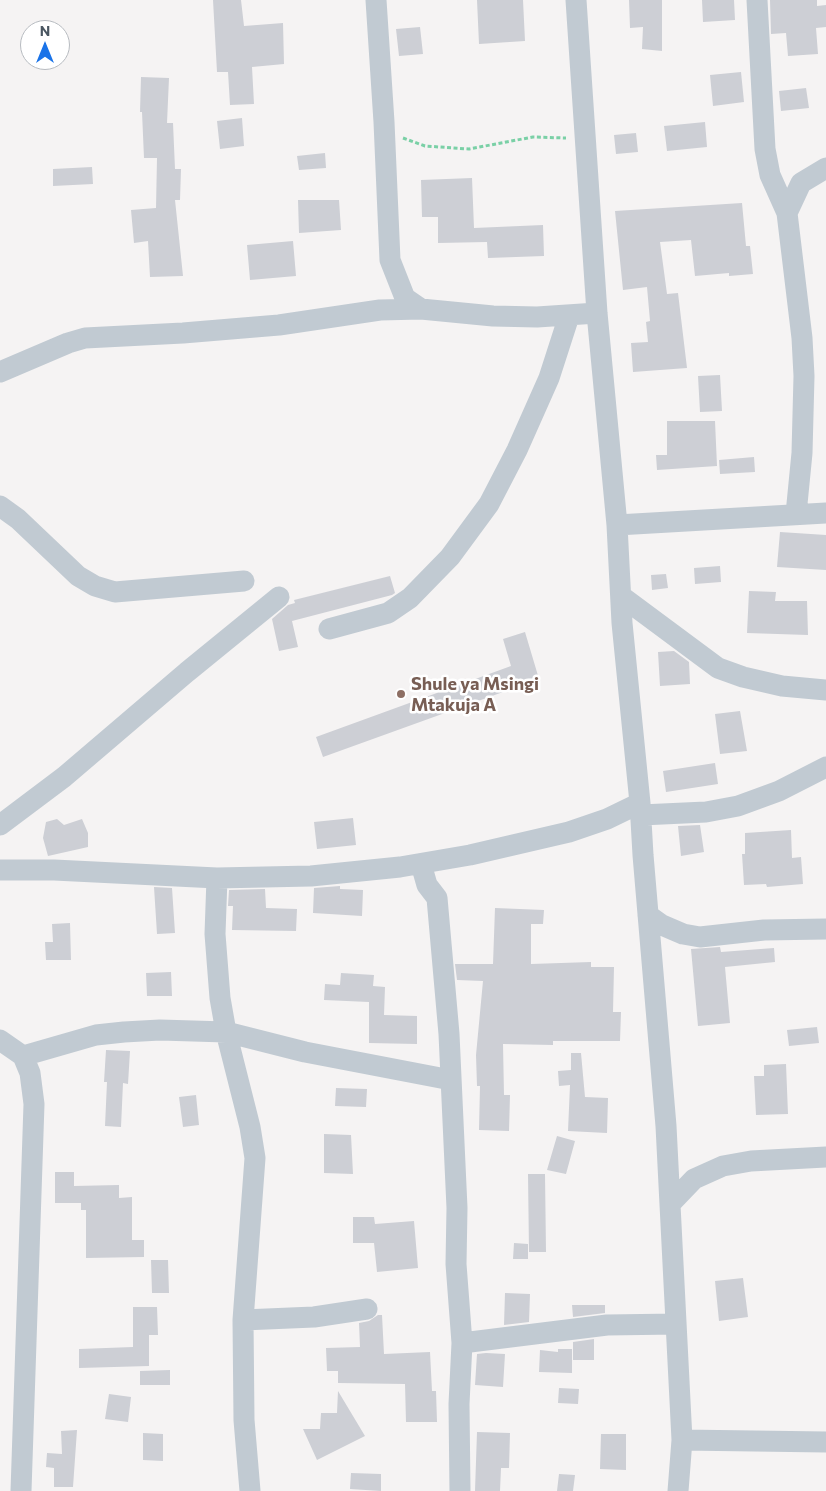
<!DOCTYPE html>
<style>
body{margin:0}
#map{position:relative;width:826px;height:1491px;overflow:hidden;background:#f5f3f3;font-family:Commissioner,sans-serif}
canvas{display:block}
.north{position:absolute;left:20px;top:20px;width:50px;height:50px;box-sizing:border-box;background:#fff;border:1px solid #b7bbc0;border-radius:50%;rotate:0deg;font-size:14px;font-weight:700;line-height:20px;text-align:center;color:#4a5661}
.north::after{content:'';display:block;margin:auto;width:18px;height:22px;background:#1a73e8;clip-path:polygon(50% 0,100% 100%,50% 72%,0 100%)}
</style>
<div id="map">
<canvas width="826" height="1491"></canvas>
<div class="north">N</div>
</div>
<script>
const c = document.querySelector('canvas').getContext('2d');
c.lineJoin = 'round';
function paint(path, color) { c.fillStyle = color; c.fill(path, 'evenodd'); }
const shape = rows => new Path2D(rows.map(r => 'M' + r).join(''));
function strokePath(path, color, width, dash) { c.strokeStyle = color; c.lineWidth = width; c.lineCap = dash ? 'butt' : 'round'; c.setLineDash(dash || []); c.stroke(path); }
function label(font, color, halo, rows, align = 'center') {
  c.font = font + ' Commissioner,sans-serif'; c.lineWidth = 5; c.setLineDash([]); c.textBaseline = 'middle'; c.strokeStyle = halo; c.fillStyle = color; for (const [text, x, y, turn = 0] of rows) {
    c.save(); c.translate(x, y); c.rotate((+turn || 0) * Math.PI / 180); c.textAlign = isNaN(turn) ? turn : align; if (halo) c.strokeText(text, 0, 0); c.fillText(text, 0, 0); c.restore();
  }
}
const building = shape([
 [213,0,241,0,244,26,283,23,284,64,252,67,254,104,230,105,228,72,217,72],
 [477,0,523,0,525,41,479,44],
 [629,0,662,0,662,51,642,49,643,27,630,28],
 [702,0,734,0,735,20,703,22],
 [770,0,817,0,817,6,826,5,826,27,816,28,818,54,788,56,786,33,771,34],
 [420,27,423,54,399,56,396,29],
 [741,72,744,102,713,106,710,75],
 [141,77,169,78,167,123,173,123,175,169,181,169,180,200,175,200,183,276,150,277,148,241,134,243,131,210,156,208,157,158,144,158,142,112,140,112],
 [806,88,809,108,781,111,779,91],
 [242,118,244,146,220,149,217,121],
 [705,122,707,147,667,151,664,126],
 [636,133,638,152,616,154,614,135],
 [325,153,326,168,299,170,297,156],
 [92,167,93,184,53,186,53,169],
 [472,178,474,228,543,225,544,256,488,258,487,242,438,243,438,217,422,217,421,180],
 [298,200,339,200,341,230,299,233],
 [742,203,746,246,750,246,753,274,729,276,729,273,695,276,691,240,660,242,667,294,678,293,687,368,633,372,631,343,648,342,646,322,650,321,647,287,623,290,615,211],
 [293,241,296,276,250,280,247,245],
 [720,375,722,411,700,412,698,376],
 [667,421,715,421,717,466,657,470,656,455,667,455],
 [754,457,755,472,720,474,719,460],
 [780,532,826,535,826,570,777,567],
 [720,566,721,582,695,584,694,568],
 [666,574,668,588,652,590,651,575],
 [390,576,395,593,392,595,292,621,298,647,279,651,272,619,288,605,295,603,294,600],
 [749,591,776,592,775,601,807,601,808,635,747,633],
 [525,632,539,679,323,757,316,737,511,666,503,639],
 [674,651,689,662,690,684,660,686,658,652],
 [740,711,747,751,720,754,715,714],
 [715,763,718,784,666,792,663,771],
 [353,818,356,845,317,849,314,822],
 [57,819,64,825,82,819,88,833,88,847,48,856,43,838,46,822],
 [700,825,704,852,681,856,678,826],
 [791,830,792,858,801,857,803,884,767,887,766,884,744,885,742,854,745,854,745,833],
 [340,886,340,889,363,890,362,916,313,913,314,888],
 [154,887,172,888,175,933,157,934],
 [265,889,266,908,297,909,296,931,232,930,233,906,228,906,229,890],
 [495,908,544,910,543,924,531,924,531,964,591,962,591,967,614,967,613,1012,621,1012,620,1041,553,1041,553,1045,503,1044,504,1095,510,1095,509,1131,479,1130,480,1086,477,1086,476,1055,483,981,457,980,455,964,493,964],
 [70,923,71,960,46,960,45,942,53,942,52,924],
 [720,947,721,952,774,948,775,962,725,967,730,1023,698,1026,691,949],
 [171,972,172,996,147,996,146,973],
 [341,973,374,975,373,986,385,987,384,1015,417,1016,417,1044,369,1043,369,1002,324,1000,325,984,340,985],
 [817,1027,819,1043,789,1046,787,1030],
 [106,1050,130,1051,128,1084,123,1083,121,1127,105,1126,107,1082,104,1082],
 [571,1053,581,1053,585,1097,608,1098,607,1133,568,1131,570,1085,559,1086,558,1071,571,1070],
 [786,1064,788,1114,756,1115,754,1076,764,1076,764,1065],
 [336,1088,367,1089,366,1107,335,1106],
 [196,1095,199,1125,183,1127,179,1097],
 [324,1134,351,1135,353,1174,324,1173],
 [557,1136,575,1141,566,1174,547,1170],
 [55,1172,74,1172,74,1186,119,1185,119,1198,132,1197,132,1240,144,1240,144,1257,86,1258,86,1210,81,1210,81,1203,55,1203],
 [528,1174,545,1174,546,1252,529,1252],
 [353,1217,374,1217,375,1224,414,1221,418,1268,377,1272,374,1243,353,1243],
 [514,1243,528,1244,528,1259,513,1259],
 [151,1260,168,1260,169,1293,152,1293],
 [743,1278,748,1317,719,1321,715,1281],
 [505,1293,530,1294,529,1322,504,1325],
 [572,1305,605,1305,605,1313,573,1317],
 [133,1307,157,1307,158,1335,149,1335,149,1366,79,1368,79,1349,133,1347],
 [378,1315,382,1315,384,1354,430,1352,432,1391,436,1391,437,1422,406,1422,405,1384,338,1383,338,1371,327,1371,326,1348,360,1347,359,1323,369,1321],
 [594,1339,594,1360,573,1360,573,1342],
 [558,1349,572,1349,572,1373,539,1372,540,1350,558,1352],
 [486,1353,505,1354,503,1387,475,1385,477,1354],
 [170,1370,170,1385,140,1385,140,1371],
 [559,1388,579,1389,578,1404,558,1403],
 [338,1391,365,1436,317,1460,303,1429,320,1429,321,1413,337,1413],
 [109,1394,131,1397,128,1422,105,1419],
 [77,1430,73,1487,54,1487,54,1468,46,1467,47,1453,62,1454,61,1431],
 [477,1432,510,1433,509,1468,501,1468,500,1491,475,1491],
 [143,1433,163,1434,163,1461,143,1460],
 [601,1434,626,1434,626,1470,600,1469],
 [351,1473,381,1474,381,1491,350,1489],
 [559,1474,575,1475,573,1491,557,1491]
]);
const path = shape([
 [403,138,425,146,469,149,533,137,566,138]
]);
const minor = shape([
 [376,0,384,122,390,260,405,298,421,309],
 [576,0,597,313,617,525,622,623,640,803,643,855,666,1126,682,1440,678,1491],
 [757,0,765,149,770,175,787,213],
 [0,372,68,343,85,338,183,333,279,325,380,310,421,309,493,316,537,317,597,313],
 [0,506,18,519,78,576,95,586,115,592,244,581],
 [796,514,802,453,804,376,802,338,787,213,801,183,826,168],
 [617,525,826,513],
 [621,596,718,668,743,677,782,686,826,690],
 [329,629,388,613,410,598,450,557,489,504,517,450,549,378,569,316],
 [641,815,706,812,738,806,779,791,826,767],
 [0,825,64,777,187,672,279,597],
 [421,864,427,885,437,898,449,1034,457,1208,456,1264,462,1343,459,1404,460,1491],
 [0,870,54,870,217,878,311,876,400,867,470,855,569,832,607,819,640,803],
 [217,878,215,934,220,998,226,1032,250,1127,255,1158,243,1320,244,1420,250,1491],
 [648,915,662,925,683,934,700,937,764,930,826,929],
 [0,1040,23,1056,30,1073,34,1104,21,1491],
 [23,1056,96,1035,124,1032,160,1030,226,1032,305,1052,451,1080],
 [671,1203,694,1179,723,1166,751,1161,826,1157],
 [243,1320,314,1317,367,1309],
 [462,1343,607,1325,676,1324],
 [682,1440,826,1442]
]);
const markers = [
 [401,694,5,"#8d6e63"]
];
const educationNames = [
 ["Shule ya Msingi",411,684],
 ["Mtakuja A",411,705]
];
paint(building, '#cdcfd5');
strokePath(path, '#7ad0a6', 3, [4, 2.5]);
strokePath(minor, '#c1cad2', 21);
for (const [x, y, r, color] of markers) { const dot = new Path2D(); dot.arc(x, y, r, 0, 2 * Math.PI); c.fillStyle = color; c.fill(dot); strokePath(dot, '#fff', 2); }
label('bold 18px', '#785e54', '#fff', educationNames, 'left');
</script>
